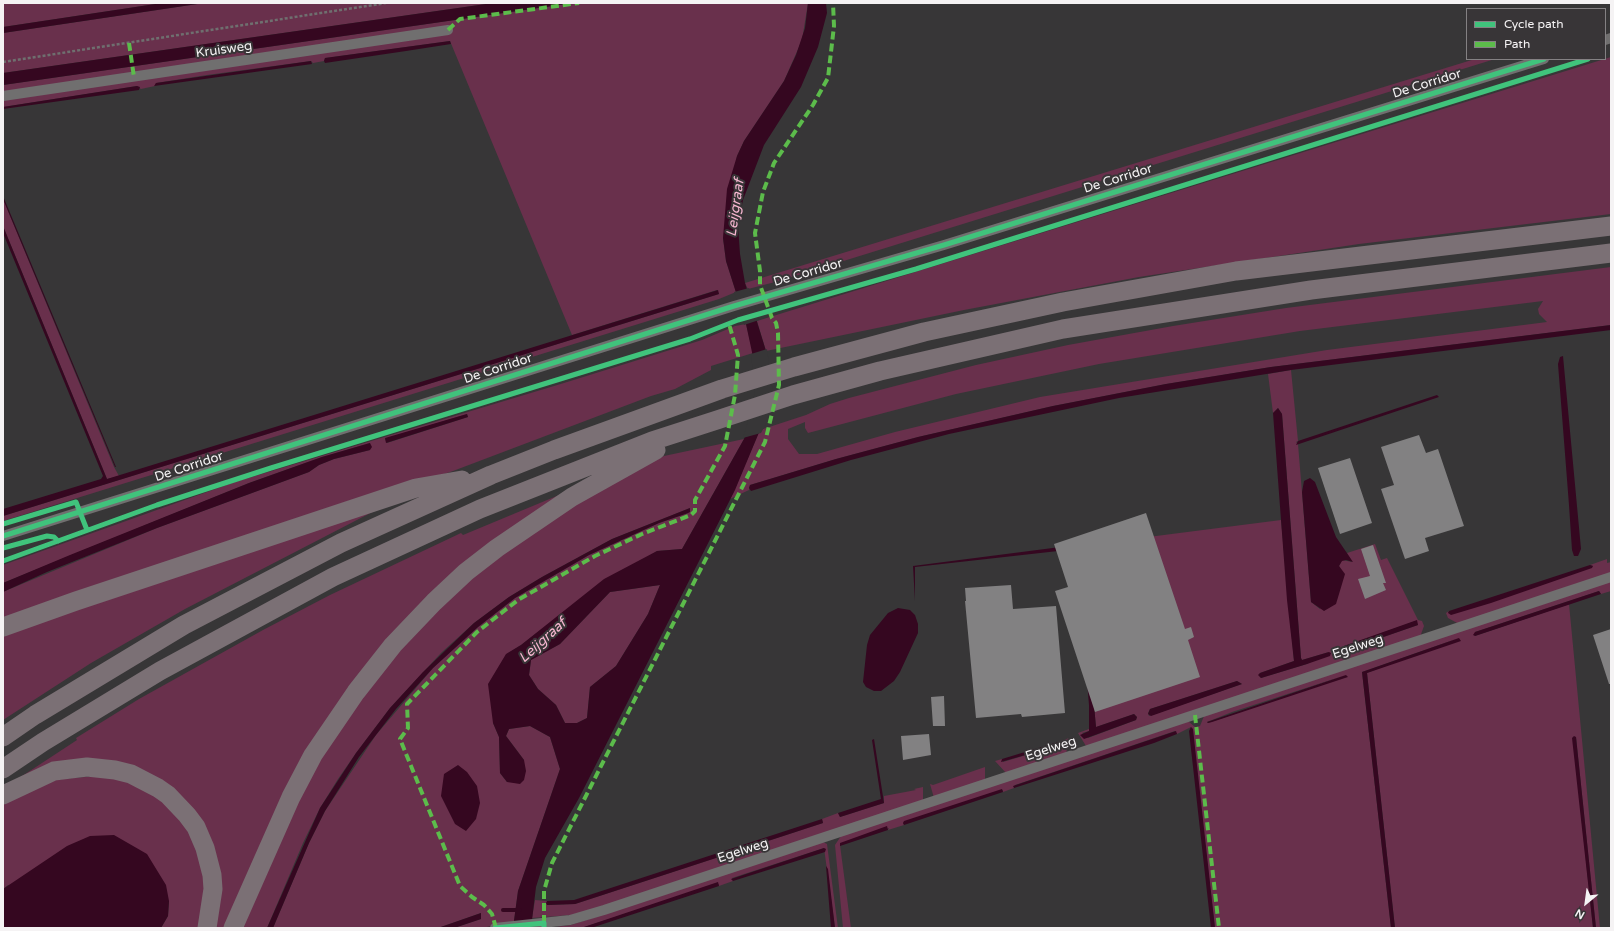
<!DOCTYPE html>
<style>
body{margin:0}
#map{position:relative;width:1614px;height:931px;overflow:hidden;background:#373637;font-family:"Varela Round",sans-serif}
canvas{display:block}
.frame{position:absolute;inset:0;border:4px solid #f5f3f4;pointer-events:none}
.legend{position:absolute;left:1466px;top:8px;width:140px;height:52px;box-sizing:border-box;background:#383537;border:1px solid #848183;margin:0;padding:5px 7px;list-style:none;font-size:12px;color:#f5f3f4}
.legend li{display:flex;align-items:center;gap:8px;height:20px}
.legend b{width:20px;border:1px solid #848183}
.north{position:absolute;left:1566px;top:883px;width:40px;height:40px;-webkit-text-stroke:3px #383537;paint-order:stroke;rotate:209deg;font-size:11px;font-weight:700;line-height:16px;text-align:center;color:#f5f3f4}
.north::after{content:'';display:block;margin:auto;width:14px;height:18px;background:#f5f3f4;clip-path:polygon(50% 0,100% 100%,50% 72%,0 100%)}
</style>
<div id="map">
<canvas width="1614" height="931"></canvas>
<div class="frame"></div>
<ul class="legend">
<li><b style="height:5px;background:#40c37c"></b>Cycle path</li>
<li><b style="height:5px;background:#5cbc4b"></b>Path</li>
</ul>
<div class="north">N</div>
</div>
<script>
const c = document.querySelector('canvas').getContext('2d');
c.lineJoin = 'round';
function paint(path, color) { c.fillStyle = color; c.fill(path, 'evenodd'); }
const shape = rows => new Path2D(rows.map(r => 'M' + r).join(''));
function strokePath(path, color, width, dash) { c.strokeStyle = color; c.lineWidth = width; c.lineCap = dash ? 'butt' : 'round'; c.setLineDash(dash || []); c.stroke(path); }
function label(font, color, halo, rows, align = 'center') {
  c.font = font + ' "Varela Round",sans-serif'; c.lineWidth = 4; c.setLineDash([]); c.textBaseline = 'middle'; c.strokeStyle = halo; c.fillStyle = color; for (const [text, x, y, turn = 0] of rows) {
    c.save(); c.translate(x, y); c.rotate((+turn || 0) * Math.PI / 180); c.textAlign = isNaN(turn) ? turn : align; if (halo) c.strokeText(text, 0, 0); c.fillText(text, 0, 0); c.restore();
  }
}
const green = shape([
 [3,3,162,3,3,27],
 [204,3,493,3,3,73,3,33],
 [573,3,808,3,802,40,784,81,744,141,737,156,723,238,726,261,736,292,719,299,3,521,3,516,719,294,717,290,572,335,450,41,325,58,324,61,313,63,311,61,207,75,156,83,155,86,141,89,137,86,3,107,3,85],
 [1611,57,1611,214,1359,244,1139,277,964,310,766,351,757,321],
 [1475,59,1495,59,779,281,748,289,745,283],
 [3,199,114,467,119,476,107,479,3,226],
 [1611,267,1611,325,1271,367,1166,384,1053,406,918,437,836,459,750,485,749,490,730,499,760,430,806,415,830,404,849,398,976,365,1068,345,1173,326,1286,308],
 [1543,301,1538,309,1539,314,1547,322,1327,350,1040,397,895,432,817,454,799,454,788,439,788,429,805,422,805,428,808,433,956,394,1099,364,1300,331],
 [746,324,753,353,711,366,711,370,675,389,651,396,453,471,3,622,3,592,5,591,157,528,309,472,319,465,334,459,370,450,370,443,322,457,249,483,3,583,3,565,235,482,564,383,702,340,735,326],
 [467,414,468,417,387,443,385,439],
 [1291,370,1298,441,1296,442,1298,444,1311,602,1320,609,1343,573,1339,566,1342,560,1352,562,1347,553,1375,544,1381,560,1387,558,1418,620,1422,621,1424,626,1420,637,1086,746,1078,733,1089,729,1089,731,1082,733,1088,738,1136,720,1137,717,1134,714,1096,727,1078,546,1281,520,1294,661,1260,673,1259,675,1261,678,1307,664,1329,652,1302,660,1301,658,1282,414,1278,408,1273,413,1268,374],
 [1416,621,1418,625,1346,650,1344,648,1344,646],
 [1237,681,1242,684,1149,716,1148,713,1150,709],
 [744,439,682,549,657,551,562,614,521,645,507,654,493,723,499,737,500,773,507,782,524,760,506,736,509,729,530,726,550,737,560,769,518,891,514,921,482,928,454,928,481,919,481,913,438,928,273,928,309,843,325,811,376,735,433,668,478,627,515,598,589,555,659,523,688,513,690,508,612,539,542,577,509,597,474,623,441,653,390,708,356,753,338,779,320,808,303,843,267,928,238,928,277,837,332,734,408,635,507,545,625,474,664,456],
 [576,488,536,514,359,680,227,928,212,928,207,839,121,766,10,784,77,740,76,738,139,699,263,630,330,595,461,533,463,535],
 [382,507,185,609,91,663,3,720,3,631],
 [1607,559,1607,563,1611,562,1611,574,1459,624,1448,618,1446,613,1449,611,1448,613,1593,566,1590,565],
 [1611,581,1611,591,1601,594,1599,591,1475,632,1475,636,1569,604,1600,928,1596,928,1576,737,1573,737,1593,928,1395,928,1367,673,1459,638,1362,672,1391,928,1215,928,1191,727,1177,734,1175,731,1015,785,1014,788,1003,792,1003,790,903,823,904,825,888,830,889,828,840,845,851,928,843,928,835,845,841,836,1188,721,1195,727,1200,726,1204,716],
 [1346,675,1208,723,1207,722,1232,712],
 [660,585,648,614,616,666,590,687,587,718,577,723,565,723,556,705,538,689,529,675,531,660,560,644,610,592],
 [1069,738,1066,754,1007,774,995,761,1002,759,1003,762,1060,745,1062,744,1061,741],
 [985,767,985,781,934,798,930,784,933,785],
 [109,775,157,794,193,835,208,886,202,928,161,928,168,916,169,901,8,885,3,889,3,803,50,780],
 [923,787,923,801,605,907,571,915,532,918,535,900,547,901,548,905,575,904,823,823,822,819,838,813,840,817,884,803,884,796,916,790,914,789],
 [823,842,827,844,838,928,835,928,824,848,732,878,733,881,719,886,719,884,581,928,547,928,571,925]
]);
const water = shape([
 [162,3,204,3,3,33,3,27],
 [493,3,573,3,3,85,3,73],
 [808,3,826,3,827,13,818,47,801,87,764,145,743,200,738,226,740,254,745,283,766,351,760,430,735,490,579,798,545,858,536,887,531,928,513,928,518,891,560,769,550,737,530,726,509,729,506,736,524,760,526,771,524,780,520,784,507,782,500,773,499,737,493,723,488,684,506,654,521,645,604,579,657,551,682,549,744,439,756,399,756,371,746,324,726,261,723,238,727,189,737,156,744,141,784,81,796,55,805,28],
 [660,585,648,614,616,666,590,687,587,718,577,723,565,723,556,705,538,689,529,675,531,660,560,644,610,592],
 [450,41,451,44,406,51,325,63,324,61,325,58],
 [311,61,312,64,154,86,156,83],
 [137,86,140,87,139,90,3,109,3,107],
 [3,196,116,467,115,467,3,199],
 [3,226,107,479,718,290,719,294,3,516,3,509,101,479,103,476,3,233],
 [1611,325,1611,330,1291,370,1119,398,949,434,851,460,751,491,749,488,750,485,836,459,918,437,1053,406,1166,384,1271,367],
 [1563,356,1581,549,1578,556,1574,556,1572,550,1569,505,1558,364,1560,357],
 [1437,395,1439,397,1296,445,1298,441],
 [1278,408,1282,414,1301,658,1302,660,1329,652,1331,653,1330,656,1307,664,1261,678,1258,675,1260,673,1294,661,1287,600,1273,413],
 [467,414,468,417,386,443,385,438],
 [370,443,372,447,370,450,334,459,319,465,309,472,157,528,47,572,3,592,3,583,70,555,249,483,322,457],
 [1310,478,1315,482,1336,537,1353,562,1346,560,1342,561,1339,566,1345,574,1336,604,1324,611,1311,602,1302,492,1304,481],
 [690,508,690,512,688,513,659,523,589,555,515,598,478,627,433,668,396,709,359,757,325,811,309,843,273,928,267,928,320,808,356,753,390,708,423,672,474,623,509,597,542,577,612,539],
 [1076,545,1076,549,915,567,915,601,913,566],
 [1077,561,1081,562,1096,727,1134,714,1137,717,1136,720,1084,739,1080,735,1089,731,1089,705],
 [1590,565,1593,566,1592,568,1491,603,1451,615,1448,613,1449,611],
 [1599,591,1601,594,1475,636,1473,635,1475,632],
 [898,608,910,610,915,615,918,624,918,633,900,672,894,681,881,691,874,691,866,687,863,682,867,645,870,635,888,613],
 [1417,620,1418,625,1346,650,1344,648,1344,646],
 [1459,638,1461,641,1367,673,1395,928,1391,928,1362,672],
 [1346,675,1348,677,1212,722,1208,723,1207,722],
 [1237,681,1242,684,1151,716,1148,714,1150,709],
 [1191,727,1193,729,1215,928,1211,928,1189,731],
 [1176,731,1177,734,1154,743,1014,788,1013,786],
 [1574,736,1576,737,1596,928,1593,928,1572,738],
 [874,739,884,803,840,817,838,813,881,799,872,740],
 [1061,741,1062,744,1060,745,1001,762,1002,759],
 [458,765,467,772,477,786,480,803,476,819,466,831,455,824,441,796,444,774],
 [1002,789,1003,792,904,825,903,823,904,821],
 [822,819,823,823,575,904,547,905,546,903,547,901,574,900],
 [887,826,888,830,840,846,840,843],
 [114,835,147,854,166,885,169,901,168,916,161,928,3,928,3,889,67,846,90,836],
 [824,848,826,849,825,852,733,881,731,879],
 [826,866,828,869,835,928,831,928],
 [718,882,719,886,713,888,591,928,581,928],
 [481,913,481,919,454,928,438,928]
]);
const pier = shape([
 [749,288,759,320,744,325,734,292],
 [767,349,773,394,768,420,761,433,743,438,751,411,755,391,751,354]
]);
const stream = shape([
 [503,910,520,910]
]);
const building = shape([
 [1419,435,1426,453,1438,449,1464,526,1425,538,1429,551,1405,559,1381,489,1394,485,1381,447],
 [1350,458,1372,523,1340,534,1318,468],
 [1146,513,1185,629,1191,627,1194,637,1188,640,1200,677,1095,712,1055,591,1068,587,1054,544],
 [1373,545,1386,583,1383,583,1386,590,1365,599,1358,579,1370,576,1361,549],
 [1011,585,1013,609,1056,606,1065,713,1022,717,1021,714,976,718,965,601,966,601,965,588],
 [1611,629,1611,684,1609,684,1593,635],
 [944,696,945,726,933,726,931,697],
 [929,734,931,755,903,760,901,736]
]);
const path = shape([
 [3,62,386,3]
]);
const minor = shape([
 [1605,40,1611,38],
 [3,96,448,30],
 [3,536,734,306,944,245,1544,59],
 [495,928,570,920,604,910,1611,577]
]);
const motorway = shape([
 [3,627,76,601,416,488,462,480],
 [3,737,35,715,184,625,341,543,491,475,554,450,722,389,794,367,924,332,1063,302,1236,271,1611,226],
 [3,769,43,742,160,671,333,577,480,509,652,441,717,420,793,395,880,371,1063,329,1311,290,1611,253],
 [3,795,54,771,87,767,115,770,131,774,158,788,168,795,187,815,196,827,205,848,212,875,213,889,207,928],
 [233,928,291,797,313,755,356,692,393,645,434,602,466,572,497,548,572,497,656,450]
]);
const quiet = shape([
 [448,30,460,19,579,3],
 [129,43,134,77],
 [1195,715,1219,928],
 [544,923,544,891,552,863,765,442,779,385,778,333,776,323,772,318,760,285,760,271,755,233,763,192,774,163,813,105,828,78,834,26,833,3],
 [496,928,492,914,484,905,472,897,460,886,400,739,408,728,407,704,477,632,518,600,595,556,642,534,691,515,695,511,695,500,725,446,735,395,738,355,729,324]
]);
const cycleway = shape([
 [3,524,76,502,87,530],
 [3,536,734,306,944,245,1544,59],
 [3,548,47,536,54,537,58,541],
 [3,561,157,505,271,468,690,339,738,320,916,269,1588,59],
 [495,928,544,923,544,928]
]);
const streetNames = [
 ["Kruisweg",224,50,-8],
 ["De Corridor",1427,84,-17],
 ["De Corridor",1118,179,-17],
 ["De Corridor",808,273,-16],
 ["De Corridor",498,369,-18],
 ["De Corridor",189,467,-18],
 ["Egelweg",1358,647,-18],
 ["Egelweg",1051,749,-18],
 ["Egelweg",743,851,-18]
];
const waterNames = [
 ["Leijgraaf",736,208,-82],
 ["Leijgraaf",543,641,-42]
];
paint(green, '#69304c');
paint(water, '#350720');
paint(pier, '#373637');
strokePath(stream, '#350720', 4);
paint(building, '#828182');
strokePath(path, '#6f6f6f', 2.5, [3, 2]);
strokePath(minor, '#706f6f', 10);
strokePath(motorway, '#7b7075', 19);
strokePath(quiet, '#5cbc4b', 4, [8, 4]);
strokePath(cycleway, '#40c37c', 5);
label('13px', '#f5f3f4', '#383537', streetNames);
label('italic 14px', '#f6b6d0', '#383537', waterNames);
</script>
